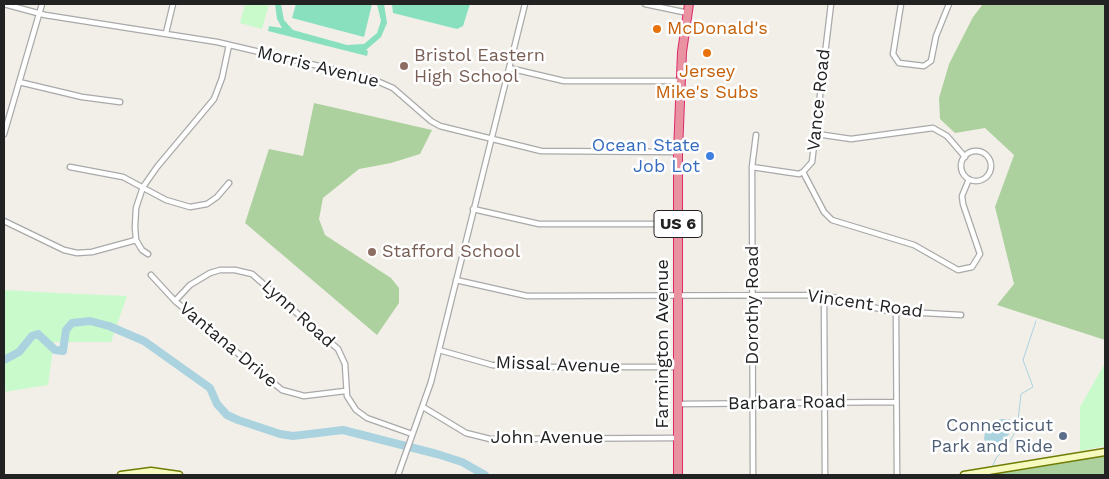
<!DOCTYPE html>
<style>
body{margin:0}
#map{position:relative;width:1109px;height:479px;overflow:hidden;background:#f2efe9;font-family:"Work Sans",sans-serif}
canvas{display:block}
.frame{position:absolute;inset:0;border:5px solid #222;pointer-events:none}
</style>
<div id="map">
<canvas width="1109" height="479"></canvas>
<div class="frame"></div>
</div>
<script>
const c = document.querySelector('canvas').getContext('2d');
c.lineJoin = 'round';
function paint(path, color) { c.fillStyle = color; c.fill(path, 'evenodd'); }
const shape = rows => new Path2D(rows.map(r => 'M' + r).join(''));
function strokePath(path, color, width, dash) { c.strokeStyle = color; c.lineWidth = width; c.lineCap = dash ? 'butt' : 'round'; c.setLineDash(dash || []); c.stroke(path); }
function label(font, color, halo, rows, align = 'center') {
  c.font = font + ' "Work Sans",sans-serif'; c.lineWidth = 5; c.setLineDash([]); c.textBaseline = 'middle'; c.strokeStyle = halo; c.fillStyle = color; for (const [text, x, y, turn = 0] of rows) {
    c.save(); c.translate(x, y); c.rotate((+turn || 0) * Math.PI / 180); c.textAlign = isNaN(turn) ? turn : align; if (halo) c.strokeText(text, 0, 0); c.fillText(text, 0, 0); c.restore();
  }
}
const forest = shape([
 [983,4,1105,4,1105,340,997,305,1014,284,995,207,1014,155,985,128,955,133,940,119,939,98,949,64,973,17],
 [314,103,432,130,420,154,391,163,359,169,323,198,319,219,325,235,391,278,399,288,399,303,377,335,245,223,269,149,303,156],
 [1105,456,1105,475,982,475]
]);
const park = shape([
 [245,4,269,4,262,29,240,23],
 [4,290,58,293,127,296,111,342,54,342,48,385,4,392],
 [1105,363,1105,446,1080,451,1080,407]
]);
const pitch = shape([
 [275,4,281,4,284,20,293,30,347,45,364,44,377,33,381,21,377,4,384,4,387,23,381,37,366,50,368,51,367,56,268,31,269,26,282,28,277,19],
 [296,4,372,4,364,37,292,18],
 [392,4,470,4,463,26,457,29,393,13]
]);
const water = shape([
 [1002,419,1009,419,1012,422,1009,434,1000,446,991,448,984,439,986,423]
]);
const stream = shape([
 [992,468,996,458,1006,448,1014,434,1018,421,1021,394,1033,387,1023,360,1036,321]
]);
const river = shape([
 [4,360,19,352,32,336,38,334,55,350,63,351,66,330,72,323,90,321,109,326,144,341,210,388,217,404,227,415,238,420,280,434,293,436,343,430,437,454,462,462,485,475]
]);
const street = shape([
 [4,4,45,15,217,42,370,78,393,88,431,121,440,126,541,151,678,152],
 [645,4,688,13],
 [901,4,893,54,899,63,924,66,931,61,936,36,949,4],
 [166,33,173,4],
 [509,68,564,81,681,81],
 [19,82,82,97,120,102],
 [4,134,42,4],
 [817,134,851,139,933,128,947,136,965,157],
 '961 166a15 15 0 1 1 30 0a15 15 0 1 1-30 0Z',
 [70,167,123,177,166,200,190,207,207,204,217,197,229,183],
 [752,167,799,174,803,172,812,162,831,4],
 [803,172,824,212,832,220,914,245,958,270,972,267,980,254,963,204,962,196,969,179],
 [473,209,539,224,678,224],
 [4,221,64,250,77,253,92,252,136,240],
 [148,254,142,250,136,240,135,227,136,208,143,187,157,167,214,99,222,78,229,45],
 [151,275,175,301,282,390,304,396,345,391],
 [456,280,527,296,824,295,888,311,961,315],
 [824,295,825,475],
 [175,301,190,285,210,273,220,270,235,270,252,274,338,349,345,364,347,396,356,410,367,418,412,434],
 [896,312,897,475],
 [439,350,492,365,513,367,679,367],
 [679,404,896,402],
 [423,407,466,433,490,439,678,438],
 [398,475,431,382,525,4],
 [753,475,752,167,756,135]
]);
const secondary = shape([
 [121,475,151,471,179,475],
 [964,475,1105,452]
]);
const highway = shape([
 [678,475,678,152,682,52,689,4]
]);
const markers = [
 [657,29,5,"#e8710a"],
 [707,53,5,"#e8710a"],
 [404,66,5,"#8d6e63"],
 [710,156,5,"#3f7fe0"],
 [372,252,5,"#8d6e63"],
 [1063,436,5,"#5c6f8a"]
];
const shields = [
 [678,224,48]
];
const shieldNames = [
 ["US 6",678,224]
];
const foodNames = [
 ["McDonald's",667,29],
 ["Jersey",707,72,"center"],
 ["Mike's Subs",707,93,"center"]
];
const educationNames = [
 ["Bristol Eastern",414,56],
 ["High School",414,77],
 ["Stafford School",382,252]
];
const streetNames = [
 ["Morris Avenue",318,67,14],
 ["Vance Road",819,100,-84],
 ["Vincent Road",865,304,8],
 ["Dorothy Road",753,305,-90],
 ["Lynn Road",298,314,42],
 ["Farmington Avenue",663,344,-90],
 ["Vantana Drive",228,345,40],
 ["Missal Avenue",558,365,2],
 ["Barbara Road",787,403,-1],
 ["John Avenue",547,438]
];
const shopNames = [
 ["Ocean State",700,146],
 ["Job Lot",700,167]
];
const serviceNames = [
 ["Connecticut",1053,426],
 ["Park and Ride",1053,447]
];
paint(forest, '#add19e');
paint(park, '#c8facc');
paint(pitch, '#88e0be');
paint(water, '#aad3df');
strokePath(stream, '#aad3df', 1);
strokePath(river, '#aad3df', 8);
strokePath(street, '#a9a9a9', 7);
strokePath(secondary, '#707d05', 9);
strokePath(highway, '#dc2a67', 10);
strokePath(street, '#fff', 4.5);
strokePath(secondary, '#f7fabf', 6);
strokePath(highway, '#e892a2', 8);
for (const [x, y, r, color] of markers) { const dot = new Path2D(); dot.arc(x, y, r, 0, 2 * Math.PI); c.fillStyle = color; c.fill(dot); strokePath(dot, '#fff', 2); }
for (const [x, y, w] of shields) { const box = new Path2D(); box.roundRect(x - w / 2, y - 13.5, w, 27, 4); c.fillStyle = '#fff'; c.fill(box); strokePath(box, '#222', 1); }
label('bold 16px', '#222', null, shieldNames);
label('18px', '#c56008', '#fff', foodNames, 'left');
label('18px', '#785e54', '#fff', educationNames, 'left');
label('18px', '#222', '#fff', streetNames);
label('18px', '#366cbe', '#fff', shopNames, 'right');
label('18px', '#4e5e75', '#fff', serviceNames, 'right');
</script>
